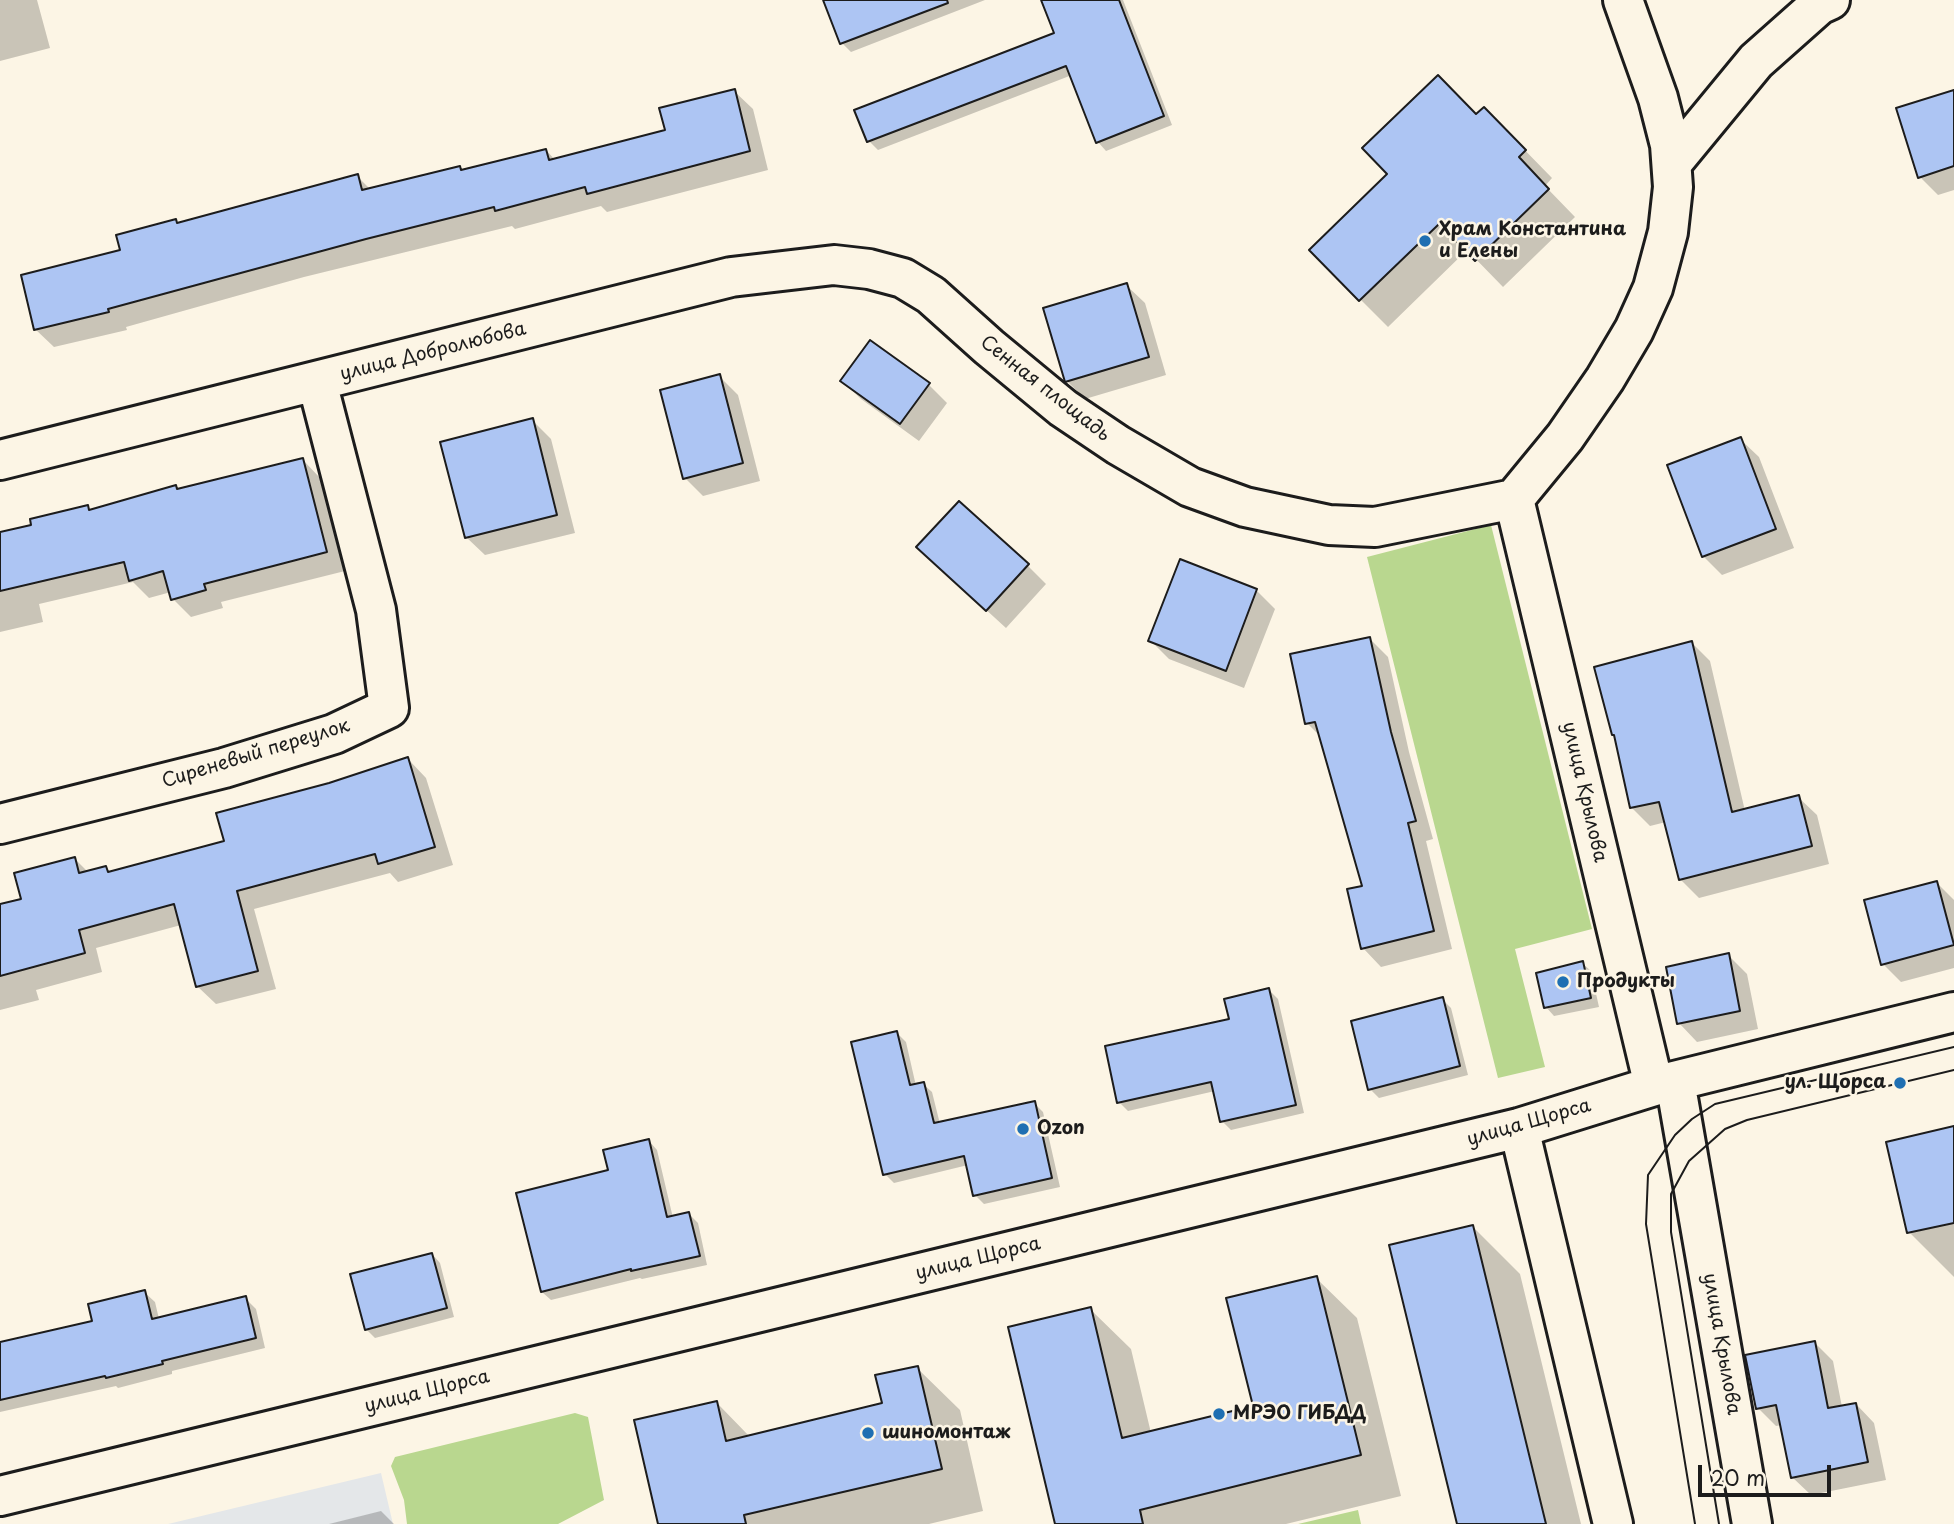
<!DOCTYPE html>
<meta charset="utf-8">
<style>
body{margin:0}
#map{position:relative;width:1954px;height:1524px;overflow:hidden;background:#fcf5e5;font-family:"Playpen Sans",sans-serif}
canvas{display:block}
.scale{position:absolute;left:1698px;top:1465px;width:133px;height:32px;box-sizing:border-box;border:4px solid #1c1c1c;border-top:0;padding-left:9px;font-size:21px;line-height:24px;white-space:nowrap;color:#1c1c1c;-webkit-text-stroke:5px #fcf5e5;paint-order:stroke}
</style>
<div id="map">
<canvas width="1954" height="1524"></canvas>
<div class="scale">20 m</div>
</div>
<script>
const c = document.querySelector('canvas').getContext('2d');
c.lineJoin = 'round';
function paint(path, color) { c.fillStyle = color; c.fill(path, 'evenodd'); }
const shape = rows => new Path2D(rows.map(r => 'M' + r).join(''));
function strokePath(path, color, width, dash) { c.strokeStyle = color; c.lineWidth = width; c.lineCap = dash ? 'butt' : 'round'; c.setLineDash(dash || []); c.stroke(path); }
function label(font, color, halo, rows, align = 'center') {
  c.font = font + ' "Playpen Sans",sans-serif'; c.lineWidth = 5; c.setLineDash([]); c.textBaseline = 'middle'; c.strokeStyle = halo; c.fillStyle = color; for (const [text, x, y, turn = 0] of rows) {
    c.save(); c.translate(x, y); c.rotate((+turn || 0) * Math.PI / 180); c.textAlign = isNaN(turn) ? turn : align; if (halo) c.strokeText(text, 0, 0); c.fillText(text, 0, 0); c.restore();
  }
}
const built = shape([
 [381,1473,393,1524,168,1524]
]);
const green = shape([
 [1491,525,1592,929,1515,949,1545,1067,1498,1078,1367,557],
 [575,1413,588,1417,604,1500,558,1524,407,1524,404,1500,391,1466,395,1457],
 [1358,1510,1361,1524,1298,1524]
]);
const shadow = shape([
 [0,0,37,0,50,48,0,61],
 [825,0,985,0,851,52,842,43],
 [1043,0,1123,0,1172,125,1106,151,1098,142,1072,75,878,150,869,141,1056,34],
 [734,91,753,109,768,170,607,212,601,206,515,229,512,226,304,277,126,327,127,330,54,347,35,329,122,251,178,224,357,176,371,190,463,172,546,150,555,160,667,131],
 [1954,92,1954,190,1938,195,1920,177],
 [1511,136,1552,178,1545,186,1575,217,1503,287,1467,250,1388,327,1311,250],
 [1126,285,1145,303,1166,375,1085,399,1067,381],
 [719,376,738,395,760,481,703,496,685,478],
 [842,381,929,385,947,403,919,441,861,399],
 [532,420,551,439,575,533,485,555,466,537],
 [1740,439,1759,457,1794,548,1722,575,1703,556],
 [303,460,321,479,345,571,221,602,223,608,191,617,173,599,171,592,149,598,133,582,39,604,43,622,0,632,0,534,33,527,87,506,92,511,175,487,179,490],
 [937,565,1027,565,1046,584,1006,628],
 [1256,590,1275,609,1244,688,1169,659,1150,640],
 [1370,639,1388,657,1409,752,1433,839,1426,841,1452,949,1381,967,1363,948,1364,887,1322,738,1307,723],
 [1692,643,1710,661,1745,811,1798,797,1817,815,1829,864,1699,898,1680,879,1666,822,1650,826,1631,807,1616,737],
 [408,759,426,778,453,865,398,882,390,873,254,909,276,989,216,1004,197,986,181,925,96,948,102,972,36,990,39,1000,0,1010,0,906,23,900,75,859,88,872,106,868,111,873,226,842,330,785],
 [1937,883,1954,900,1954,968,1901,982,1883,964],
 [1728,955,1747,974,1758,1029,1697,1042,1679,1023],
 [1582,963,1591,971,1599,1007,1554,1016,1546,1007],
 [1269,990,1278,999,1304,1113,1231,1130,1222,1121,1215,1091,1128,1111,1119,1102],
 [1442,999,1451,1008,1468,1075,1379,1098,1370,1089],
 [897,1033,906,1042,916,1086,923,1084,932,1092,940,1124,1034,1103,1043,1112,1060,1187,984,1204,975,1195,968,1165,894,1183,885,1174],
 [1954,1128,1954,1277,1909,1232],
 [649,1141,657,1150,673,1218,689,1214,698,1223,707,1265,642,1279,640,1278,551,1300,542,1292,610,1171],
 [1472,1226,1520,1274,1581,1524,1459,1524],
 [432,1254,440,1263,454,1317,375,1338,366,1329],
 [1316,1278,1357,1318,1401,1496,1286,1524,1057,1524,1090,1309,1131,1349,1151,1433,1255,1407],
 [144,1292,155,1302,159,1319,245,1298,256,1309,265,1348,172,1371,172,1374,118,1388,116,1386,0,1412,0,1344,94,1323],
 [1815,1343,1833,1361,1842,1407,1856,1404,1874,1423,1886,1480,1811,1495,1792,1477,1782,1425,1776,1426,1758,1408],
 [917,1368,960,1410,983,1511,929,1524,660,1524,717,1403,750,1437,884,1404],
 [381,1511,394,1524,329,1524]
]);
const building = shape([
 [823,0,947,0,948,3,840,44,823,0],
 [1041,0,1119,0,1164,116,1096,143,1066,66,867,142,854,110,1054,33,1041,0],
 [1438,75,1476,114,1484,107,1526,150,1519,157,1549,189,1475,261,1439,224,1359,301,1309,250,1387,174,1362,148,1438,75],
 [735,89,750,151,587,194,585,187,495,211,494,207,366,239,108,309,109,312,34,330,21,275,120,250,116,235,176,219,177,223,358,174,362,190,460,166,461,170,546,149,549,160,665,130,659,108,735,89],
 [1954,90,1954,166,1918,178,1896,108,1954,90],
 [1127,283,1149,357,1065,382,1043,308,1127,283],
 [870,340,930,383,900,424,840,381,870,340],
 [720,374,743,463,683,479,660,390,720,374],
 [533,418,557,515,465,538,440,442,533,418],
 [1741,437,1776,529,1702,557,1667,465,1741,437],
 [303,458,327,552,204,584,206,590,171,600,163,571,129,581,124,562,0,591,0,532,31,525,30,519,88,505,89,510,176,485,177,489,303,458],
 [959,501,1029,564,986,611,916,547,959,501],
 [1180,559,1257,589,1226,671,1148,641,1180,559],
 [1370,637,1391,732,1416,821,1408,823,1434,931,1361,949,1347,889,1362,886,1315,722,1305,724,1290,654,1370,637],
 [1692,641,1732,812,1799,795,1812,846,1679,880,1659,802,1630,808,1614,735,1612,735,1594,667,1692,641],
 [408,757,435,847,378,864,375,854,237,891,258,971,196,987,174,904,79,930,85,953,0,976,0,904,21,899,14,873,75,857,79,873,106,866,108,872,224,841,216,813,329,783,408,757],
 [1937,881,1954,945,1881,965,1864,900,1937,881],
 [1729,953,1740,1011,1677,1024,1666,967,1729,953],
 [1583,961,1591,998,1544,1008,1536,973,1583,961],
 [1269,988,1296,1105,1220,1122,1211,1082,1117,1103,1105,1046,1229,1019,1224,999,1269,988],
 [1443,997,1460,1066,1368,1090,1351,1021,1443,997],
 [897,1031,910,1085,924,1082,934,1123,1035,1101,1052,1178,973,1196,964,1156,883,1175,851,1042,897,1031],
 [1954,1126,1954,1223,1907,1233,1886,1142,1954,1126],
 [649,1139,667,1217,689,1212,700,1256,631,1271,631,1269,541,1292,516,1193,608,1170,603,1150,649,1139],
 [1473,1225,1546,1524,1457,1524,1389,1245,1473,1225],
 [432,1253,447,1308,365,1330,350,1274,432,1253],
 [1317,1276,1361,1455,1140,1510,1143,1524,1055,1524,1008,1327,1091,1307,1122,1438,1253,1406,1226,1298,1317,1276],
 [145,1290,152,1319,246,1296,256,1338,162,1361,163,1364,106,1378,105,1376,0,1400,0,1342,92,1321,88,1304,145,1290],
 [1815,1341,1828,1408,1856,1403,1868,1462,1791,1478,1776,1405,1756,1409,1745,1355,1815,1341],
 [918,1366,942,1469,744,1515,746,1524,658,1524,634,1420,717,1401,726,1441,882,1403,875,1375,918,1366]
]);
const minor = shape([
 [1672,163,1756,61,1819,5,1830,0],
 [0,460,731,277,834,265,869,269,903,278,931,295,989,347,1063,408,1118,445,1190,487,1245,507,1329,525,1375,527,1514,499,1565,437,1605,379,1634,330,1653,288,1668,232,1673,187,1670,145,1658,98,1623,0],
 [1514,499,1654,1086],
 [0,824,224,768,334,734,389,708,376,610,317,382],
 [1675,1081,1752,1524],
 [1519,1128,1613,1524],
 [0,1496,1519,1128,1654,1086,1954,1012]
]);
const tram = shape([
 [1695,1524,1646,1224,1648,1175,1675,1135,1692,1119,1715,1104,1954,1047],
 [1719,1524,1671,1232,1671,1194,1689,1161,1725,1129,1747,1120,1954,1070]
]);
const markers = [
 [1425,241,7,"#1f6fb2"],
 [1563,982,7,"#1f6fb2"],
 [1900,1083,7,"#1f6fb2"],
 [1023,1129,7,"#1f6fb2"],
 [1219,1414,7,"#1f6fb2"],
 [868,1433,7,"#1f6fb2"]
];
const poiNames = [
 ["Храм Константина",1439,230],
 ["и Елены",1439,252],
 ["Продукты",1577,982],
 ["ул. Щорса",1886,1083,"right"],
 ["Ozon",1037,1129],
 ["МРЭО ГИБДД",1233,1414],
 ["шиномонтаж",882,1433]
];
const streetNames = [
 ["улица Добролюбова",433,352,-14],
 ["Сенная площадь",1045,389,38],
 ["Сиреневый переулок",256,754,-17],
 ["улица Крылова",1584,792,77],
 ["улица Щорса",1529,1123,-16],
 ["улица Щорса",978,1259,-14],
 ["улица Крылова",1721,1344,80],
 ["улица Щорса",427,1392,-14]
];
paint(built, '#e4e7e9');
paint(green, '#b9d78f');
paint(shadow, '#0003');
paint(building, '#adc5f3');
strokePath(building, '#1c1c1c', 2);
strokePath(minor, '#1c1c1c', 44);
strokePath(minor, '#fcf5e5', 38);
strokePath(tram, '#1c1c1c', 2);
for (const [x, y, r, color] of markers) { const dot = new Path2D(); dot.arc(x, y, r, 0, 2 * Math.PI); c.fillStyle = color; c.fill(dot); strokePath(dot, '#fcf5e5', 2.5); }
label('bold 19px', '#1c1c1c', '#fcf5e5', poiNames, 'left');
label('19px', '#1c1c1c', '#fcf5e5', streetNames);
</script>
